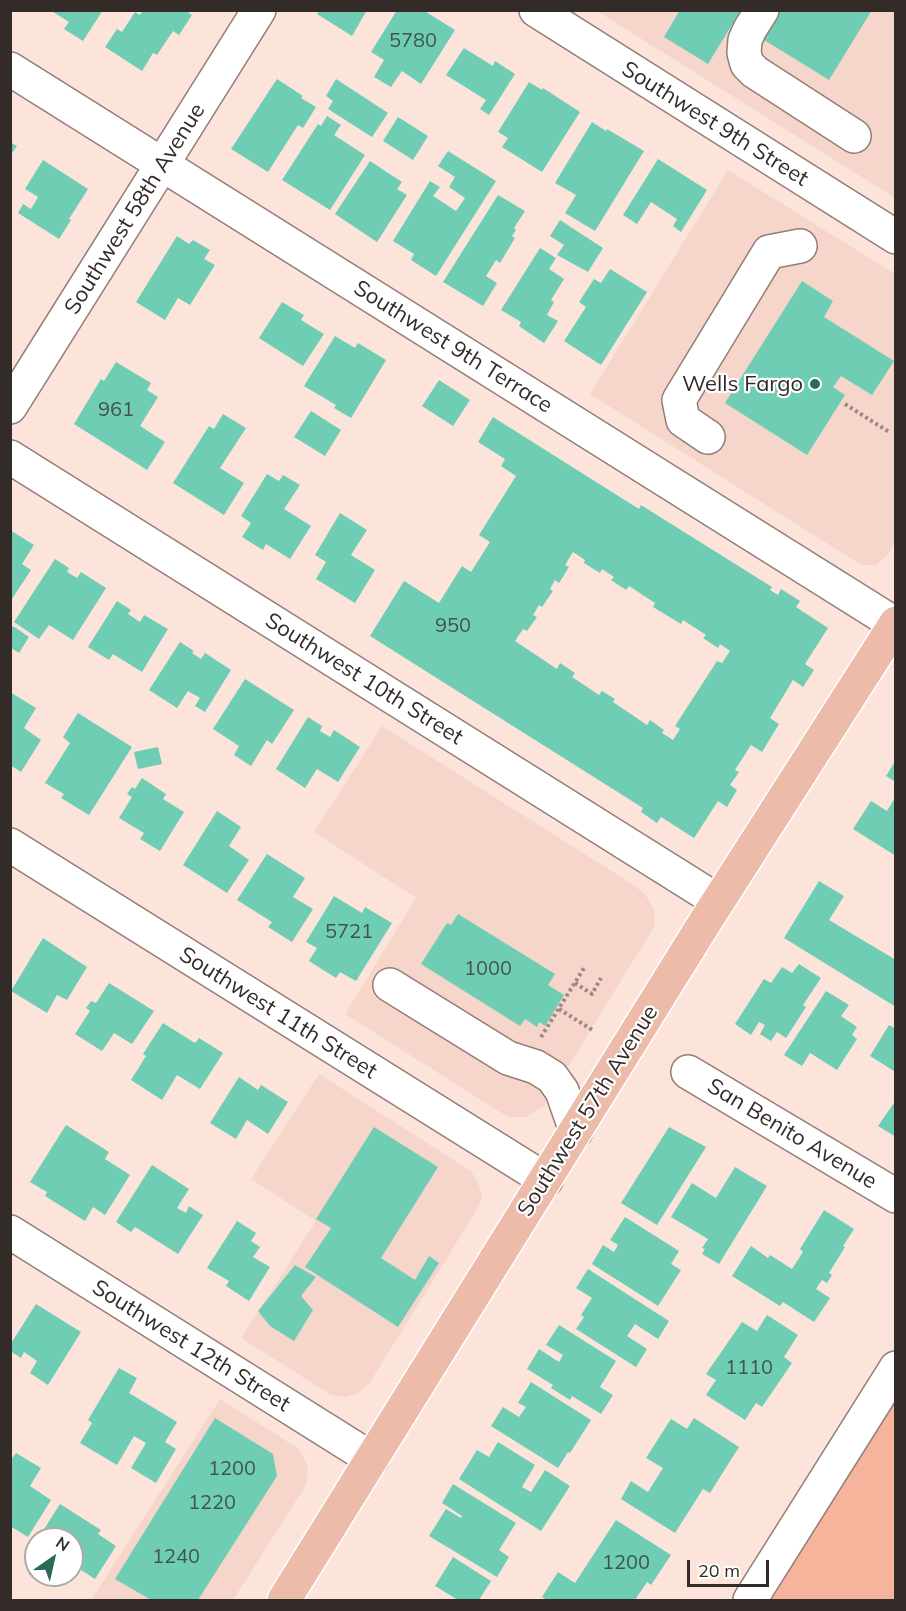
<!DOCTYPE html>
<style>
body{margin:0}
#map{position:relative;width:906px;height:1611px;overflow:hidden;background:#fce4db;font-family:Mulish,sans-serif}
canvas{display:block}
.frame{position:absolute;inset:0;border:12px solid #332b27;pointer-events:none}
.north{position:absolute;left:24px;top:1527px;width:60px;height:60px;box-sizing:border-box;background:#fff;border:2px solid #adaaa9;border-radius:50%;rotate:34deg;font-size:16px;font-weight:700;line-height:24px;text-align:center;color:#332b27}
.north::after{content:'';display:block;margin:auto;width:21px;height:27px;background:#296a5a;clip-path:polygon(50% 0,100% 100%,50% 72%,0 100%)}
.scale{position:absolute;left:687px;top:1560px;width:82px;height:27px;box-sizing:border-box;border:3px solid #332b27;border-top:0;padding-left:8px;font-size:18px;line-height:21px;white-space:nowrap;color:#332b27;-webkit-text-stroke:4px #fff;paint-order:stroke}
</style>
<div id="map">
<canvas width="906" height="1611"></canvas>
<div class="frame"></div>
<div class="north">N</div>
<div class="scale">20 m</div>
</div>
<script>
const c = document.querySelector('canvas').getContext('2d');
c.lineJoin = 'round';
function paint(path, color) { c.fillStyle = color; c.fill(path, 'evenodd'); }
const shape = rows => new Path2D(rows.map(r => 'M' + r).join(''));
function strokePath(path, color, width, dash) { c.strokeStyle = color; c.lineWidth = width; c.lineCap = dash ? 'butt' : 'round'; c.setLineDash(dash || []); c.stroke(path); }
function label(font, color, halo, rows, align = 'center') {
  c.font = font + ' Mulish,sans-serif'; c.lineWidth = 4.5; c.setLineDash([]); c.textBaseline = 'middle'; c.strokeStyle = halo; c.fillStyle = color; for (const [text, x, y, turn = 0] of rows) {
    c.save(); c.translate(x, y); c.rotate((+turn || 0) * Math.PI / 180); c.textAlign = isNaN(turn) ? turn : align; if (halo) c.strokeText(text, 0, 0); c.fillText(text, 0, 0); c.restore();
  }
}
const built = shape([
 [597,11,895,11,895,198],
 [728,170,895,274,895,542,889,553,877,565,861,565,590,394],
 [382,726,632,884,645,894,655,911,654,927,544,1106,526,1117,508,1117,345,1014,416,898,314,832],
 [319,1074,471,1171,478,1183,482,1195,479,1206,369,1384,356,1394,345,1397,331,1395,241,1338,316,1221,251,1179],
 [220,1399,299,1449,308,1467,306,1485,233,1600,91,1600]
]);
const green = shape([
 [895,1389,895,1600,763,1600]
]);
const building = shape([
 [50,10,103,10,83,41,64,29,69,22],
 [143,10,185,10,192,15,179,35,173,31,157,55,153,53,142,71,105,47,117,29,122,32,135,12,140,15],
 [320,10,367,10,352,36,317,14],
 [397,10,423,10,455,30,421,84,402,71,391,87,374,77,384,60,371,52],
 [680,10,741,10,708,64,664,37],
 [778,10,872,10,829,80,761,38],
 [464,48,493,66,495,61,515,74,489,115,480,109,486,100,446,75],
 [277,79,303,96,301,98,316,107,303,128,298,125,268,172,231,149],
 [336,79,388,113,372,137,328,109,333,101,326,96],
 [529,82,542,90,543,88,580,112,542,172,502,147,508,138,498,132],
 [327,116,341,125,334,135,365,155,330,210,282,180,318,124,321,126],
 [398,117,428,136,413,160,383,141],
 [592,122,606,131,607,129,644,151,595,231,565,213,576,195,555,183],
 [10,142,17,146,10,156],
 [448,151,496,181,436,276,411,260,414,254,393,241,430,181,440,187,433,196,456,211,465,198,449,187,455,177,438,166],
 [658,159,707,190,681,232,673,226,677,219,651,202,637,224,623,215],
 [43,160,88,189,69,219,71,220,59,239,18,213,23,204,31,209,38,197,25,189],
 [370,161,402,182,397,189,407,195,377,242,335,214],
 [498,195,525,211,514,228,516,230,512,236,515,238,500,263,496,260,486,276,497,283,483,306,443,282],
 [560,220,603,248,588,272,557,255,564,245,550,236],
 [177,236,189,244,193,240,210,250,204,259,215,265,190,305,178,298,165,320,136,302],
 [540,248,556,258,549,269,564,279,551,300,554,302,547,315,558,321,544,343,519,326,521,322,501,310],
 [610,269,647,292,601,365,564,341,586,307,579,302,594,279,601,283],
 [802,281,833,301,824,317,894,361,872,395,841,376,833,387,845,395,807,455,725,403],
 [282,302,304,315,301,320,324,334,303,366,259,338],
 [335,336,355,348,358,343,386,360,351,418,334,408,336,405,304,386],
 [116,362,151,383,147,390,158,397,140,426,165,442,147,470,74,424,101,379,104,381],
 [439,380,470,400,453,426,422,406],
 [311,411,341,430,325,456,294,437],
 [223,414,246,428,220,468,244,483,224,515,173,483,209,426,214,429],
 [493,417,639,509,641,505,772,587,770,590,778,595,781,589,800,601,796,607,828,628,805,664,814,670,803,687,793,680,770,718,779,724,762,752,751,745,735,770,739,772,730,785,737,790,727,807,718,801,694,838,661,817,657,823,641,812,643,808,370,636,404,581,439,603,462,566,471,572,490,542,479,535,516,476,501,466,505,459,478,442],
 [573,552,585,560,584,563,600,573,602,569,614,577,611,580,626,590,629,586,655,603,653,607,681,624,683,620,706,635,703,638,718,648,720,644,730,651,722,663,717,661,675,726,680,729,673,740,662,733,664,730,650,720,647,725,613,702,615,699,602,691,599,695,572,677,575,673,560,663,557,669,515,641,523,629,527,631,537,617,533,615,539,605,542,607,553,591,550,589,555,580,559,583,569,567,565,565],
 [267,474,279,481,283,475,300,485,284,509,311,526,290,559,266,544,263,550,242,537,251,523,241,516],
 [340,513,367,530,351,555,375,570,355,603,316,579,326,562,315,555],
 [10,530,34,545,22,564,31,570,10,602],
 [55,559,69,568,67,572,77,578,81,572,106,588,73,640,49,625,39,639,14,622],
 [117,601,131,610,128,614,140,622,144,615,168,629,142,672,113,654,109,660,88,647],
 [13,626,29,637,19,653,10,647,10,630],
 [180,642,194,651,192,653,201,659,205,653,231,670,205,712,195,706,200,698,188,691,177,708,149,690],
 [245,679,294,710,272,744,267,740,251,766,234,755,239,746,213,729],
 [10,692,36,708,24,728,41,740,21,772,10,765],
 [78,713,132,747,89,815,61,798,64,794,45,783,70,743,63,737],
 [308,717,322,726,320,731,330,737,334,730,360,747,338,782,317,769,305,788,276,769],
 [158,747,162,764,138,769,134,752],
 [896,760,896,782,886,776],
 [142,778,166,794,163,799,184,812,160,851,140,839,144,833,119,818,132,797,127,794,132,787,135,789],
 [896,796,896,856,853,829,871,801,887,811],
 [217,811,241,827,229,846,249,860,227,893,183,865],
 [267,854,305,878,293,897,313,909,292,942,268,927,272,922,237,900],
 [819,881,844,896,829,920,896,960,896,1007,784,938],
 [334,896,362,913,365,907,392,923,356,981,340,972,336,978,309,961,317,948,306,942],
 [458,914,555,974,548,985,564,995,545,1026,539,1022,537,1027,525,1019,520,1026,421,964,447,923,451,925],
 [43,938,87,967,67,1000,57,995,47,1013,11,991],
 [799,964,821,978,803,1005,806,1007,786,1038,777,1032,771,1041,760,1034,765,1025,759,1022,751,1035,735,1024,764,979,771,983,782,967,792,973],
 [109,983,154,1011,132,1044,114,1033,102,1051,75,1034,90,1011,86,1008,91,1001,96,1003],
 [826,991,849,1005,841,1016,857,1027,852,1035,857,1039,837,1070,810,1053,802,1066,784,1055],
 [163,1023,195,1043,199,1038,223,1053,200,1089,177,1075,162,1100,131,1080,146,1056,143,1054],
 [889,1025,896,1029,896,1068,894,1071,870,1056],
 [239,1077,258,1090,261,1085,288,1102,268,1134,247,1120,236,1139,210,1123],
 [896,1100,896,1137,878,1126],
 [66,1125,109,1152,105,1159,130,1175,105,1215,93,1207,85,1221,45,1196,47,1192,30,1182],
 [374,1127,438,1167,381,1258,415,1280,429,1256,439,1263,398,1327,305,1267,331,1228,316,1219],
 [669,1127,706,1147,657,1225,621,1203],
 [152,1165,189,1189,177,1208,186,1213,189,1206,203,1215,178,1254,135,1227,131,1232,116,1222],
 [735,1167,767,1186,719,1264,702,1254,705,1249,702,1248,708,1239,671,1217,692,1183,716,1198],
 [824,1210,854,1229,843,1246,845,1247,829,1273,832,1275,827,1283,822,1280,816,1289,830,1298,814,1322,783,1302,780,1306,732,1276,751,1246,768,1258,770,1255,792,1269,803,1252,800,1249],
 [625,1217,679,1251,671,1264,681,1270,658,1306,592,1264,603,1245,614,1252,618,1245,610,1240],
 [237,1221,256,1233,251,1241,260,1247,253,1257,270,1267,249,1301,226,1286,229,1281,207,1268],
 [295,1265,316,1277,301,1296,313,1310,294,1341,270,1326,258,1311],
 [588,1269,669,1321,658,1339,635,1324,627,1336,647,1349,636,1367,576,1329,584,1317,581,1315,592,1298,576,1288],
 [36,1304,81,1332,48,1385,30,1373,37,1361,24,1352,21,1358,10,1351,10,1345],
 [767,1315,798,1335,784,1357,792,1363,762,1407,756,1403,745,1420,706,1395,716,1380,706,1374,742,1322,757,1331],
 [559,1325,616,1361,600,1387,613,1395,601,1414,572,1396,570,1400,551,1388,553,1385,527,1369,539,1349,559,1362,563,1355,546,1345],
 [119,1368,137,1378,129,1393,177,1422,165,1442,176,1449,156,1483,131,1468,146,1443,134,1436,117,1465,80,1443,92,1423,88,1420],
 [531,1382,591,1420,570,1453,568,1452,558,1468,491,1426,503,1407,519,1417,526,1407,518,1403],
 [215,1418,273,1454,277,1476,198,1600,151,1600,115,1579],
 [694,1418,739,1447,710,1493,703,1489,675,1533,621,1499,631,1481,648,1492,663,1468,646,1458,671,1419,687,1429],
 [498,1442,535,1465,522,1487,531,1492,545,1470,570,1486,541,1531,459,1479,477,1450,489,1457],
 [16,1453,41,1468,30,1486,51,1500,28,1537,10,1526,10,1461],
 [453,1484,516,1523,499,1550,509,1557,497,1577,429,1536,446,1509,461,1518,462,1516,442,1503],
 [60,1504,101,1530,98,1534,116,1546,95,1579,72,1564,72,1539,42,1539,39,1537],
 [616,1520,671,1555,651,1585,647,1582,635,1600,547,1600,542,1597,558,1572,575,1583],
 [453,1557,491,1581,479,1600,458,1600,435,1586]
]);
const path = shape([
 [845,404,889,432],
 [575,983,592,994,601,978],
 [559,1009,594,1031],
 [541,1037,584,968]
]);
const minor = shape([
 [536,10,896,237],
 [762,10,750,29,745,40,744,53,747,64,755,72,854,136],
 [10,69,895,624],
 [10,407,259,10],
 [708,437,683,420,679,400,769,252,800,246],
 [10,457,718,901],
 [10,845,546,1180],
 [390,985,508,1058,536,1067,552,1077,562,1091,576,1131],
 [688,1072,896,1196],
 [10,1232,372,1459],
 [750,1600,896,1368]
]);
const major = shape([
 [284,1600,705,922,896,623]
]);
const markers = [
 [815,384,6,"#296a5a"]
];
const numberNames = [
 ["5780",413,41],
 ["961",116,410],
 ["950",453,626],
 ["5721",349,932],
 ["1000",488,969],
 ["1110",749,1368],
 ["1200",232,1469],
 ["1220",212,1503],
 ["1240",176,1557],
 ["1200",626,1563]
];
const streetNames = [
 ["Southwest 9th Street",715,124,32],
 ["Southwest 58th Avenue",135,209,-58],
 ["Southwest 9th Terrace",453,347,32],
 ["Southwest 10th Street",364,679,32],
 ["Southwest 11th Street",278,1013,32],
 ["Southwest 57th Avenue",588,1111,-58],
 ["San Benito Avenue",792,1134,31],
 ["Southwest 12th Street",191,1346,32]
];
const poiNames = [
 ["Wells Fargo",803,384]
];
paint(built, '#f6d6cb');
paint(green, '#f6b49d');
paint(building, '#6fcdb4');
strokePath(minor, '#937d76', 36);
strokePath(major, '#fff', 36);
strokePath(path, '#9a8a83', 4, [3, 3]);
strokePath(minor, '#fff', 33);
strokePath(major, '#ecbbaa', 33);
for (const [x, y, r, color] of markers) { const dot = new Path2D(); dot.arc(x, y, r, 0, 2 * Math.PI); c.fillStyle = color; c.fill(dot); strokePath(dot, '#fff', 2); }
label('20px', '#42544a', null, numberNames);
label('22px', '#332b27', '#fff', streetNames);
label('22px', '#332b27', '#fff', poiNames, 'right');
</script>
